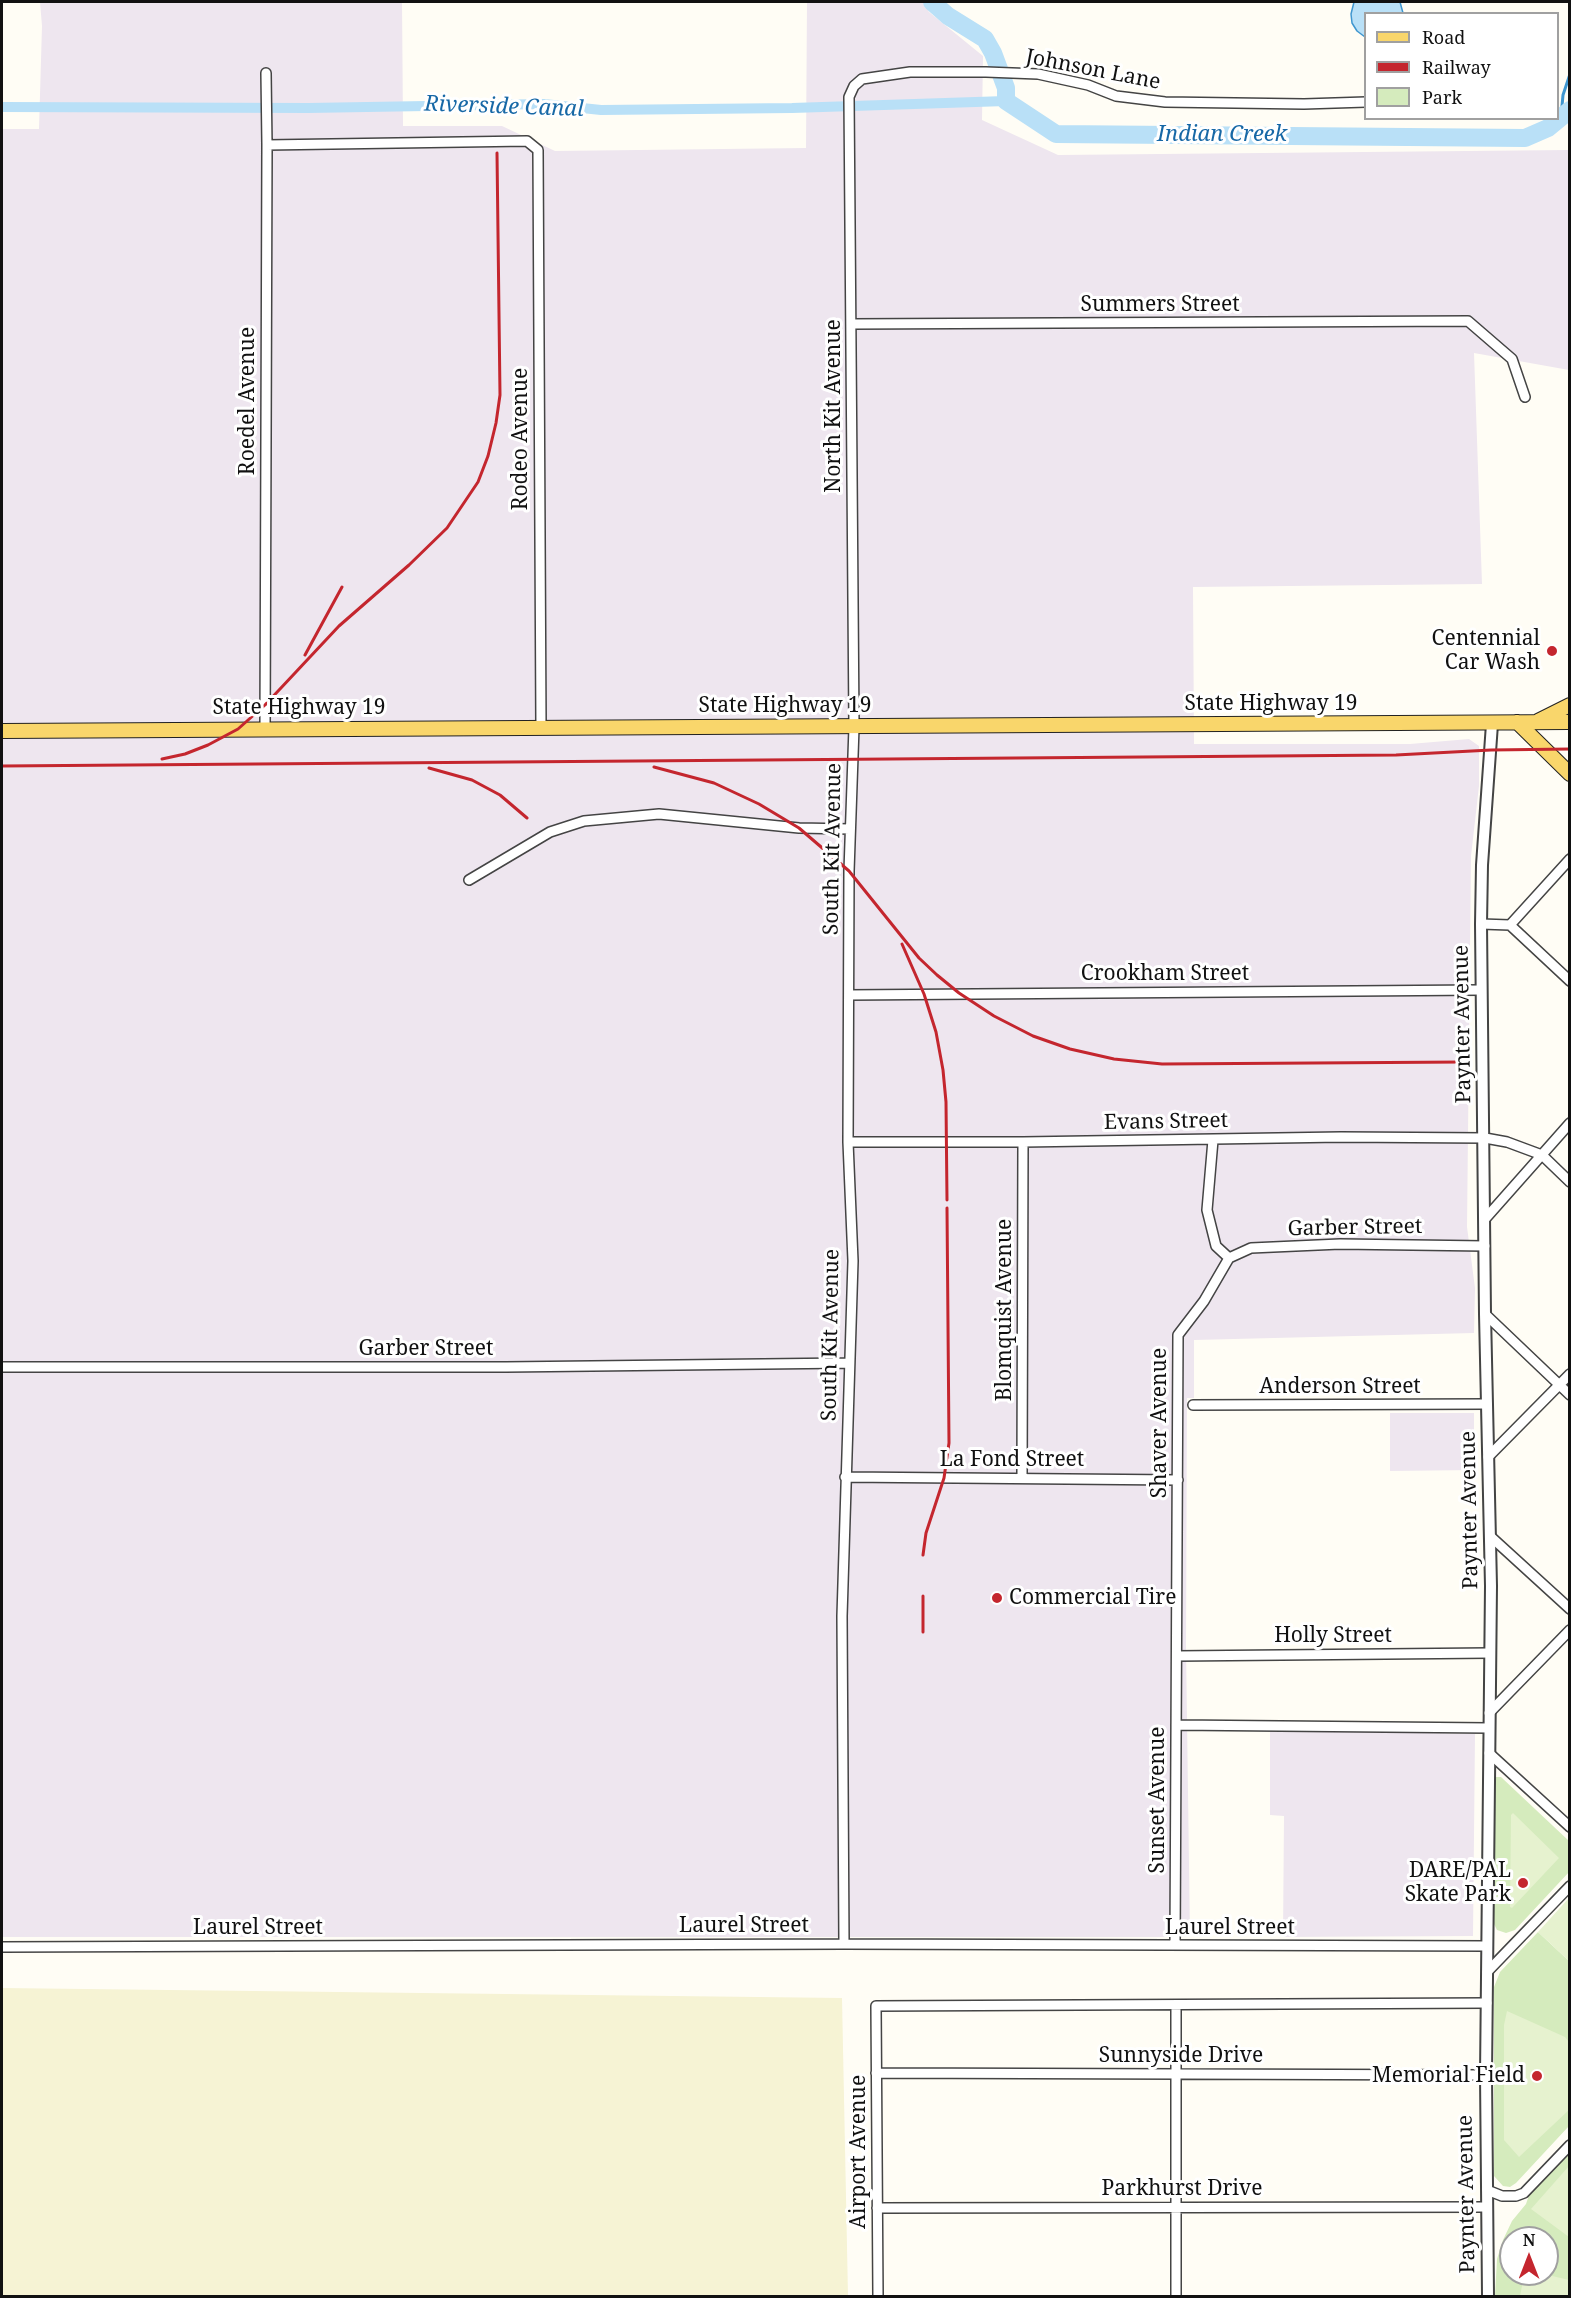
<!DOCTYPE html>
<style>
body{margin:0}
#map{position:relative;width:1571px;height:2298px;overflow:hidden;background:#fffdf5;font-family:"Noto Serif",serif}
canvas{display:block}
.frame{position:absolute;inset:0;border:3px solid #111;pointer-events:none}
.legend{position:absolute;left:1364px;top:12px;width:195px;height:108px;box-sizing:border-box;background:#fff;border:2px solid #a0a0a0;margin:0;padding:8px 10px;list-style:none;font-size:18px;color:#111}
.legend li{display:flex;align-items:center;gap:12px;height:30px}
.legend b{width:30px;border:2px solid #a0a0a0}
.north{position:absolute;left:1499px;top:2226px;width:60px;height:60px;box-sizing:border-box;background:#fff;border:2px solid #a0a0a0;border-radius:50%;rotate:0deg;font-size:16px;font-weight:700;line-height:24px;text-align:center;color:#111}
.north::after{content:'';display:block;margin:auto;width:21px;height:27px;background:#c4262e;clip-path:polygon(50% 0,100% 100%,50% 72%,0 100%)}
</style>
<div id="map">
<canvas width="1571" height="2298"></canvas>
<div class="frame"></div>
<ul class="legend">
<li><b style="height:8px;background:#f9d66b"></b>Road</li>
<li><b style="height:8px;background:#c4262e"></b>Railway</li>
<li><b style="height:16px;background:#d5ebbd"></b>Park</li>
</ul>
<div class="north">N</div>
</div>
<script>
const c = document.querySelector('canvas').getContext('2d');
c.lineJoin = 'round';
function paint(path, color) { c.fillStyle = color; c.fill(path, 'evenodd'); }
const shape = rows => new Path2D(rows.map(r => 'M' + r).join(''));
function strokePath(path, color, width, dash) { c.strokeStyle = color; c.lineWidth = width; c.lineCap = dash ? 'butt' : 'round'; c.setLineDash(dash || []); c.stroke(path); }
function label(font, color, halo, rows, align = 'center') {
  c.font = font + ' "Noto Serif",serif'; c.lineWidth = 6; c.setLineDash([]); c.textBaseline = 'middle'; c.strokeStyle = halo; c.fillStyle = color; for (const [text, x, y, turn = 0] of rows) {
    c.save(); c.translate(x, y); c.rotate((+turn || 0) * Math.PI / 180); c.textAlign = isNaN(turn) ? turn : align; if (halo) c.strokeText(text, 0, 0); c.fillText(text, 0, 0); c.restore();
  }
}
const industrial = shape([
 [40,2,402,2,403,126,502,126,555,151,806,148,807,2,923,2,929,12,983,56,982,120,1058,155,1569,150,1569,370,1474,353,1482,584,1193,587,1194,744,1410,744,1469,739,1479,746,1479,786,1471,856,1467,1227,1475,1288,1474,1333,1194,1340,1194,1398,1187,1398,1186,1647,1190,1937,2,1937,2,129,39,129,42,26],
 [1390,1413,1474,1413,1474,1470,1390,1471],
 [1270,1730,1475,1734,1473,1936,1283,1937,1284,1816,1270,1815]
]);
const farmland = shape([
 [2,1988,842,1998,848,2296,2,2296]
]);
const green = shape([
 [1496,1777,1501,1777,1569,1841,1570,1871,1515,1930,1506,1933,1497,1930,1493,1922,1494,1781],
 [1538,1932,1569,1961,1569,2126,1516,2183,1510,2187,1503,2186,1494,2176,1494,1987,1500,1972],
 [1569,2153,1569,2296,1495,2296,1497,2259,1503,2240,1512,2221,1526,2204,1529,2195],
 [1511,2238,1547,2238,1547,2274,1511,2274]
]);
const pitch = shape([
 [1513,1813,1559,1858,1512,1908,1510,1907,1511,1815],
 [1569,1898,1569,1961,1538,1932],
 [1507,2011,1565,2037,1569,2042,1569,2110,1519,2157,1504,2140,1504,2025],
 [1569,2166,1569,2237,1531,2209],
 [1528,2274,1544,2274,1569,2280,1569,2296,1520,2296,1524,2276]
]);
const water = shape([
 [1354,2,1400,2,1403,13,1366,14,1365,37,1357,31,1352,23,1351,14,1354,2]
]);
const stream = shape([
 [1561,117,1563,95,1570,74]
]);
const canal = shape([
 [2,107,308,108,544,104,601,110,792,108,1006,101]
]);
const river = shape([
 [932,2,948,16,985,39,993,53,1006,88,1006,101,1056,134,1525,138,1548,128,1570,110]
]);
const minor = shape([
 [267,145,527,141,538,150,541,728],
 [852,324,1468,321,1512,359,1525,397],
 [265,729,267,145,266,73],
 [469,880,550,832,584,821,659,814,799,828,850,829],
 [1481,924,1510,925,1570,981],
 [1510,925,1570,859],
 [849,995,1481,990],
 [1213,1140,1207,1210,1216,1246,1229,1258],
 [848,1142,1023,1142,1341,1137,1485,1138,1507,1142,1542,1155,1570,1182],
 [1485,1219,1570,1123],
 [1229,1258,1251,1248,1340,1244,1485,1246],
 [1485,1314,1570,1395],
 [2,1367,506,1367,849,1363],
 [1193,1405,1487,1404],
 [1488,1457,1570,1374],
 [845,1477,1178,1480],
 [1022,1478,1023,1142],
 [1490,1536,1570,1609],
 [1177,1656,1490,1653],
 [1489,1713,1570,1630],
 [1176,1725,1489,1728],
 [1489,1753,1570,1827],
 [844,1944,842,1616,853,1261,848,1142,849,871,854,727,849,97,854,86,862,79,910,72,986,72,1038,74,1088,85,1116,96,1165,102,1304,104,1366,102],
 [1175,1945,1178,1335,1204,1301,1229,1258],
 [2,1947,844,1944,1487,1946],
 [1487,1972,1570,1886],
 [1176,2005,1176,2296],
 [876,2073,1486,2075],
 [1487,2190,1502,2196,1516,2196,1524,2193,1570,2145],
 [877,2208,1487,2207],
 [878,2296,876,2006,1487,2003]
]);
const tertiary = shape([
 [1488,2296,1486,2075,1491,1586,1485,1314,1481,924,1482,865,1492,724]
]);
const primary = shape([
 [1538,721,1570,705],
 [1517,722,1570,774],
 [2,731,1570,722]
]);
const rail = shape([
 [305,655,342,587],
 [162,759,185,754,208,745,238,729,265,705,339,626,409,565,447,528,478,482,488,456,496,423,500,395,497,153],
 [2,766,1396,755,1491,750,1570,749],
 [654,767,714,783,759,804,799,828,849,871,919,958,937,975,959,993,994,1016,1033,1036,1070,1049,1114,1059,1162,1064,1463,1062],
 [429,768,472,780,500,795,527,818],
 [902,944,924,994,936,1032,943,1070,946,1102,947,1200],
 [923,1555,926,1533,944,1478,949,1443,947,1208],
 [923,1596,923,1632]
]);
const markers = [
 [1552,651,6,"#c4262e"],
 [997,1598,6,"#c4262e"],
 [1523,1883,6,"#c4262e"],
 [1537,2076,6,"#c4262e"]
];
const streetNames = [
 ["Johnson Lane",1093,70,11],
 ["Summers Street",1160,305],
 ["Roedel Avenue",248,401,-90],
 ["North Kit Avenue",834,406,-90],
 ["Rodeo Avenue",521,439,-90],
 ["State Highway 19",1271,704],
 ["State Highway 19",785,706],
 ["State Highway 19",299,708],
 ["South Kit Avenue",833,849,-89],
 ["Crookham Street",1165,974],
 ["Paynter Avenue",1463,1024,-91],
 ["Evans Street",1166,1122,-1],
 ["Garber Street",1355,1228,-1],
 ["Blomquist Avenue",1005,1310,-90],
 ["South Kit Avenue",831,1335,-89],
 ["Garber Street",426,1349],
 ["Anderson Street",1340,1387],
 ["Shaver Avenue",1160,1423,-90],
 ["La Fond Street",1012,1460],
 ["Paynter Avenue",1470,1510,-91],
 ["Holly Street",1333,1636],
 ["Sunset Avenue",1158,1800,-90],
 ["Laurel Street",744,1926],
 ["Laurel Street",258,1928],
 ["Laurel Street",1230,1928],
 ["Sunnyside Drive",1181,2056],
 ["Airport Avenue",859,2152,-90],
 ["Parkhurst Drive",1182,2189],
 ["Paynter Avenue",1467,2194,-91]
];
const poiNames = [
 ["Centennial",1540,639],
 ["Car Wash",1540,663],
 ["Commercial Tire",1009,1598,"left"],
 ["DARE/PAL",1511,1871],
 ["Skate Park",1511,1895],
 ["Memorial Field",1525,2076]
];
const waterNames = [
 ["Riverside Canal",504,107,2],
 ["Indian Creek",1222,135]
];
paint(industrial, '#eee6ef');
paint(farmland, '#f6f3d4');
paint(green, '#d5ebbd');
paint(pitch, '#e6f2cf');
paint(water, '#b9e0f7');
strokePath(water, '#3f96cf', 1.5);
strokePath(stream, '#3f96cf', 3);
strokePath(canal, '#b9e0f7', 10);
strokePath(river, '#b9e0f7', 18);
strokePath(minor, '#444', 12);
strokePath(tertiary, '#444', 14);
strokePath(primary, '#222', 16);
strokePath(minor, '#fff', 9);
strokePath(tertiary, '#fff', 10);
strokePath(primary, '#f9d66b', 14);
strokePath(rail, '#c4262e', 3);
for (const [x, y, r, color] of markers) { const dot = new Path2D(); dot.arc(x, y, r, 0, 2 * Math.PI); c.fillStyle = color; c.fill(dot); strokePath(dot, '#fff', 2); }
label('21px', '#111', '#fff', streetNames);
label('21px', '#111', '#fff', poiNames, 'right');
label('italic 22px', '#1768a6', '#fff', waterNames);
</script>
